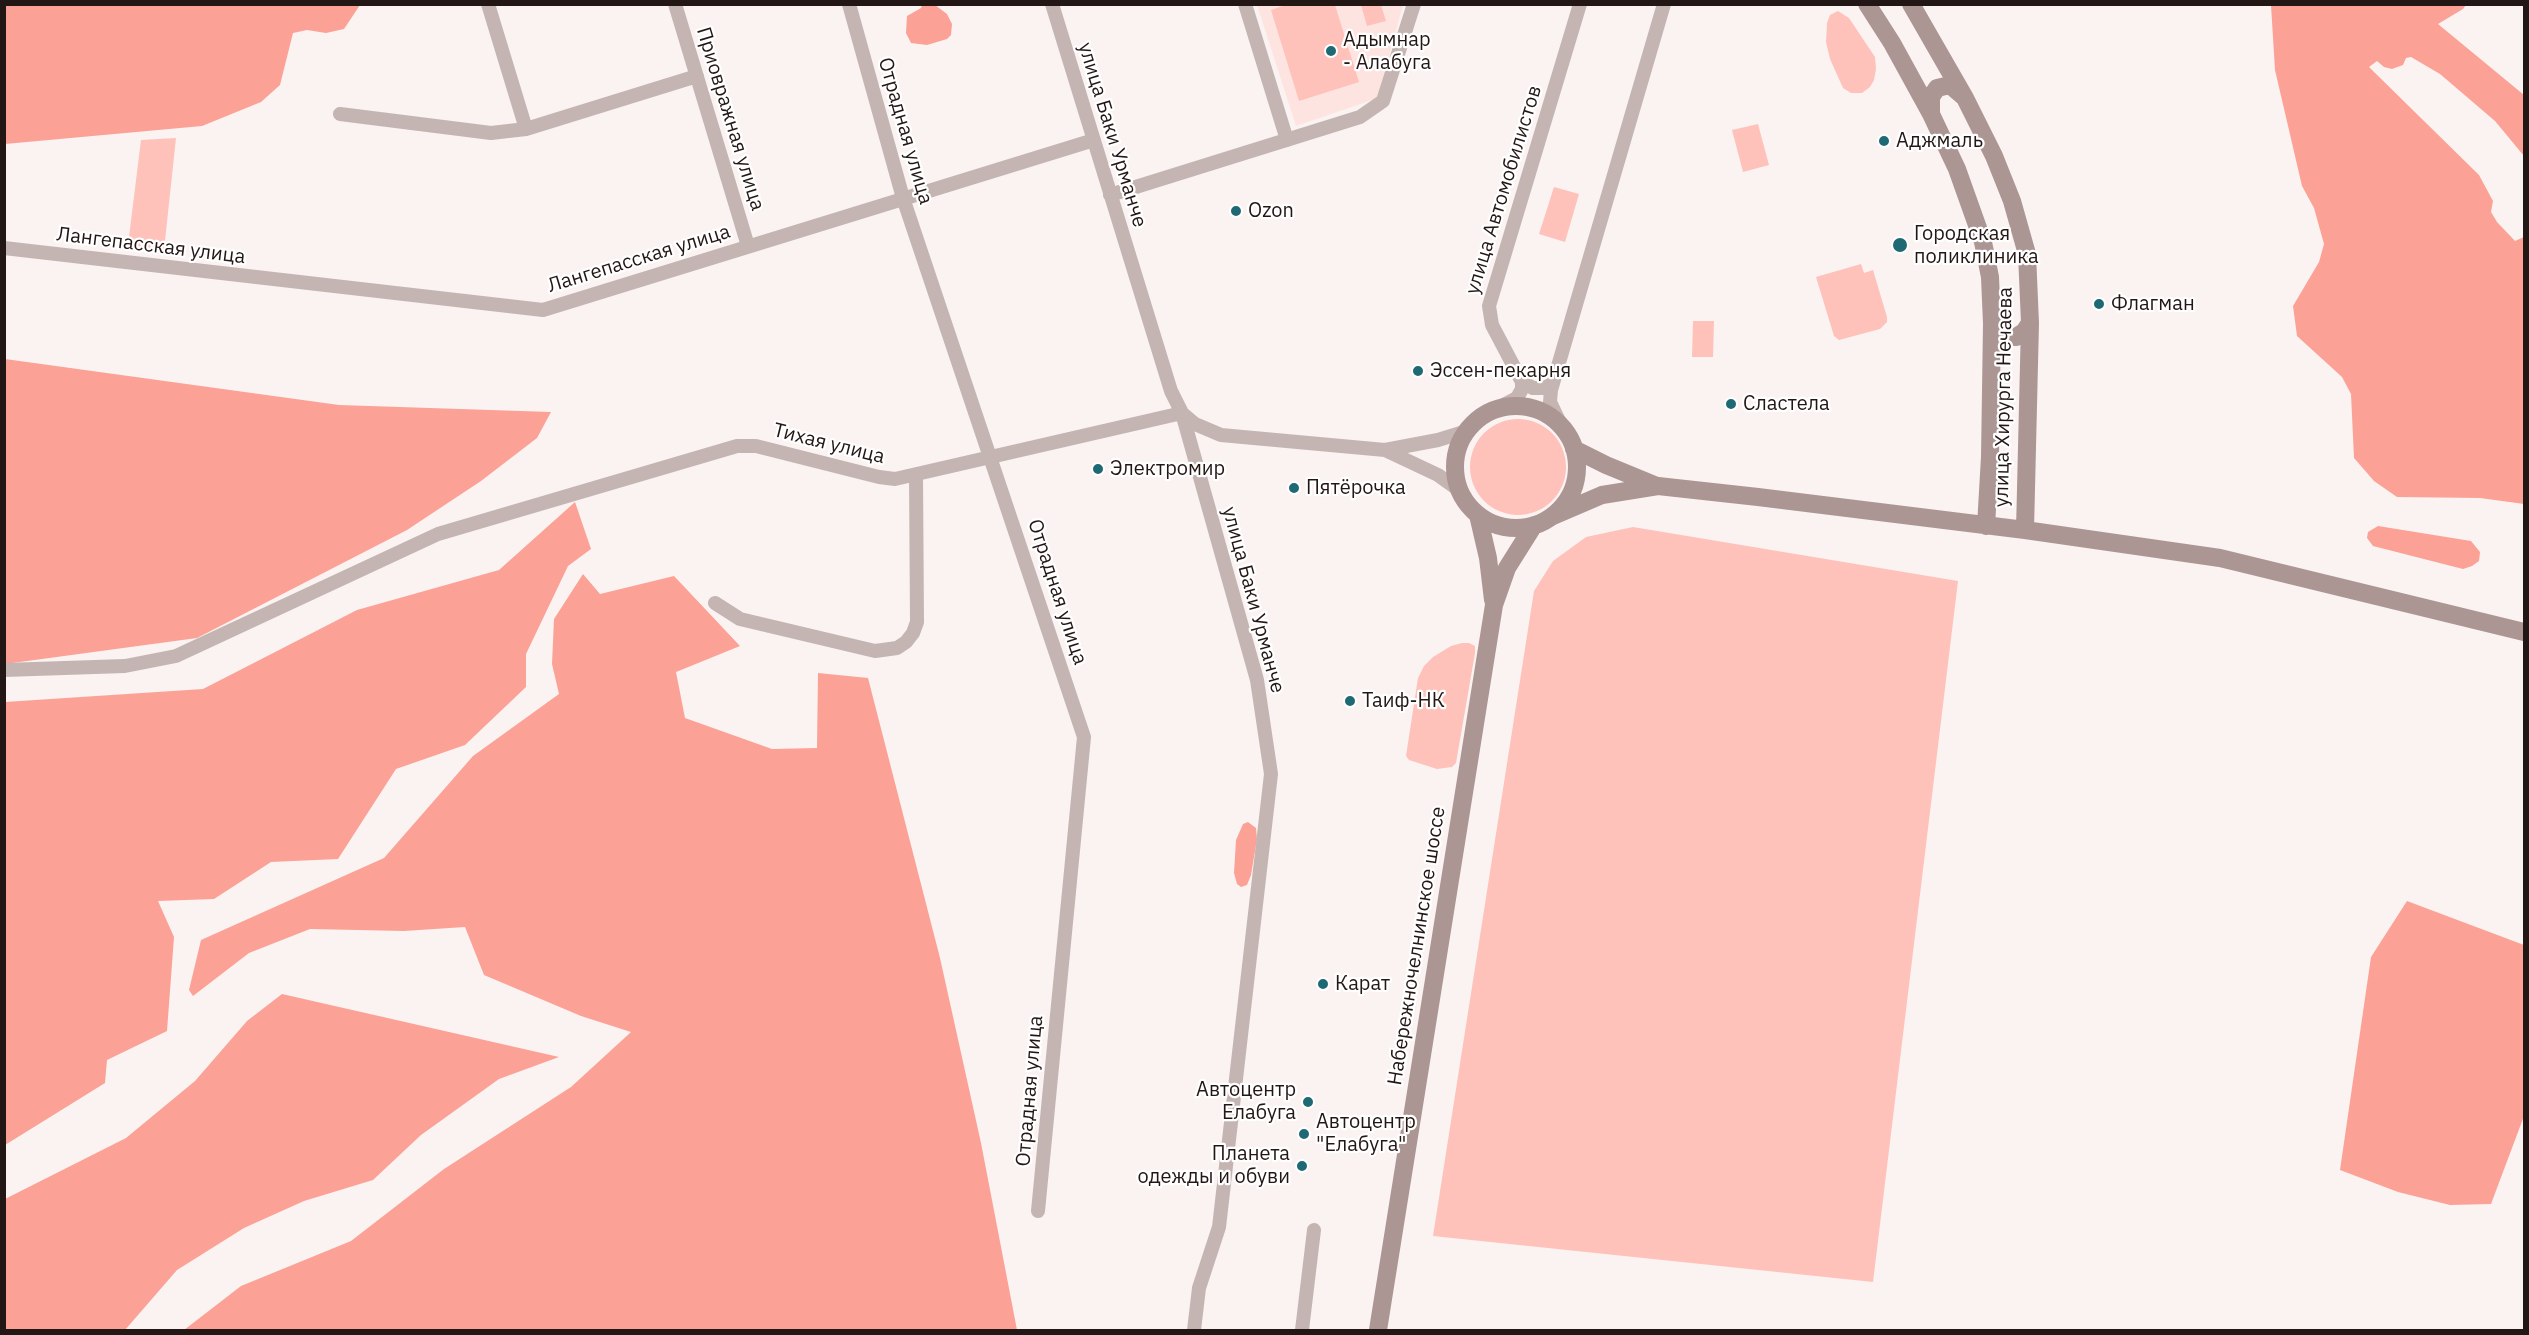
<!DOCTYPE html>
<meta charset="utf-8">
<style>
body{margin:0}
#map{position:relative;width:2529px;height:1335px;overflow:hidden;background:#faf3f2;font-family:"IBM Plex Sans",sans-serif}
canvas{display:block}
.frame{position:absolute;inset:0;border:6px solid #231715;pointer-events:none}
</style>
<div id="map">
<canvas width="2529" height="1335"></canvas>
<div class="frame"></div>
</div>
<script>
const c = document.querySelector('canvas').getContext('2d');
c.lineJoin = 'round';
function paint(path, color) { c.fillStyle = color; c.fill(path, 'evenodd'); }
const shape = rows => new Path2D(rows.map(r => 'M' + r).join(''));
function strokePath(path, color, width, dash) { c.strokeStyle = color; c.lineWidth = width; c.lineCap = dash ? 'butt' : 'round'; c.setLineDash(dash || []); c.stroke(path); }
function label(font, color, halo, rows, align = 'center') {
  c.font = font + ' "IBM Plex Sans",sans-serif'; c.lineWidth = 4.5; c.setLineDash([]); c.textBaseline = 'middle'; c.strokeStyle = halo; c.fillStyle = color; for (const [text, x, y, turn = 0] of rows) {
    c.save(); c.translate(x, y); c.rotate((+turn || 0) * Math.PI / 180); c.textAlign = isNaN(turn) ? turn : align; if (halo) c.strokeText(text, 0, 0); c.fillText(text, 0, 0); c.restore();
  }
}
const built = shape([
 [1257,5,1403,5,1378,98,1296,126]
]);
const green = shape([
 [1288,4,1335,5,1359,82,1299,101,1271,10],
 [1361,5,1381,5,1386,21,1367,26],
 [1838,11,1849,18,1875,57,1876,69,1874,80,1870,87,1862,93,1851,93,1843,88,1830,59,1826,42,1827,23,1830,15],
 [1758,124,1769,165,1743,172,1732,130],
 [176,138,164,250,128,245,141,140],
 [1554,187,1579,194,1565,242,1539,234],
 [1861,264,1864,273,1873,270,1887,317,1887,322,1880,329,1839,340,1834,336,1816,277],
 [1693,321,1714,321,1713,357,1692,357],
 '1470 467a48 48 0 1 1 96 0a48 48 0 1 1-96 0Z',
 [1633,527,1958,581,1873,1282,1433,1236,1534,591,1553,561,1586,537],
 [1462,643,1469,643,1475,646,1475,653,1456,763,1452,767,1437,769,1409,760,1406,756,1418,678,1424,666,1433,657,1451,646]
]);
const forest = shape([
 [5,4,360,4,360,5,344,29,326,33,307,30,293,33,280,85,261,102,202,126,5,144],
 [922,5,935,5,947,14,952,24,951,35,947,39,927,45,911,43,906,33,907,16,921,8],
 [2271,5,2466,5,2463,9,2438,24,2524,95,2524,156,2495,121,2440,74,2411,57,2406,58,2403,65,2392,69,2384,67,2377,61,2369,67,2479,175,2493,201,2491,212,2497,222,2515,241,2524,237,2524,504,2480,498,2397,497,2374,481,2354,458,2351,394,2342,377,2297,336,2293,306,2319,262,2324,244,2314,208,2302,186,2275,70],
 [5,359,339,405,551,412,537,438,481,481,407,530,197,638,5,664],
 [575,502,591,549,568,566,526,654,526,687,465,745,396,769,338,859,271,862,214,899,158,901,174,937,167,1031,107,1060,105,1083,5,1145,5,702,203,689,357,610,499,570],
 [2378,526,2471,541,2480,552,2479,561,2472,566,2463,569,2373,546,2367,538,2368,532],
 [583,574,600,594,674,576,740,646,676,672,685,718,772,749,817,748,818,673,868,678,940,958,981,1143,1017,1330,184,1330,241,1286,351,1241,444,1169,571,1087,631,1032,581,1016,484,975,465,927,404,931,310,929,249,953,193,996,189,990,201,940,384,858,473,756,559,694,552,664,554,619],
 [1248,822,1256,828,1257,839,1251,875,1247,885,1241,887,1237,884,1234,873,1236,840,1243,824],
 [2407,901,2524,945,2524,1116,2491,1204,2450,1205,2398,1192,2340,1170,2371,957],
 [282,994,559,1057,499,1079,421,1135,373,1180,304,1201,244,1228,177,1270,125,1330,5,1330,5,1199,126,1138,195,1081,247,1021]
]);
const street = shape([
 [488,4,526,129],
 [675,4,748,246],
 [849,4,903,198,1084,737,1038,1211],
 [1052,4,1171,391,1182,413,1257,680,1271,774,1219,1227,1199,1288,1194,1330],
 [1245,4,1287,140],
 [340,114,491,133,526,129,697,76],
 [1110,195,1360,117,1383,101,1414,4],
 [4,248,543,310,1094,140],
 [1522,382,1533,388,1545,388,1553,383],
 [1490,412,1517,398,1522,389,1522,382,1492,325,1489,306,1580,4],
 [1562,427,1550,402,1551,390,1664,4],
 [1385,450,1438,475,1459,490],
 [715,603,740,619,875,651,897,648,906,642,913,633,917,622,916,475],
 [4,670,125,666,176,656,438,534,737,446,756,446,879,477,895,479,1182,413,1195,424,1221,435,1385,450,1438,440,1467,431],
 [1302,1330,1314,1230]
]);
const secondary = shape([
 [1867,4,1892,43,1931,114,1957,169,1983,242,1990,277,1992,324,1990,457,1986,526],
 [1911,4,1965,98,1994,156,2012,201,2027,254,2030,323,2025,530],
 [1931,114,1931,97,1937,88,1950,85,1964,97],
 [1992,324,2004,336,2016,337,2024,332,2030,323],
 '1455 467a61 61 0 1 1 122 0a61 61 0 1 1-122 0Z',
 [1574,449,1606,465,1657,486],
 [1478,515,1488,558,1493,600],
 [1553,516,1602,495,1658,486,1758,497,2025,530,2220,558,2524,632],
 [1378,1330,1494,605,1507,568,1534,525]
]);
const markers = [
 [1331,51,6,"#1e6973"],
 [1884,141,6,"#1e6973"],
 [1236,211,6,"#1e6973"],
 [1900,245,8,"#1e6973"],
 [2099,304,6,"#1e6973"],
 [1418,371,6,"#1e6973"],
 [1731,404,6,"#1e6973"],
 [1098,469,6,"#1e6973"],
 [1294,488,6,"#1e6973"],
 [1350,701,6,"#1e6973"],
 [1323,984,6,"#1e6973"],
 [1308,1102,6,"#1e6973"],
 [1304,1134,6,"#1e6973"],
 [1302,1166,6,"#1e6973"]
];
const poiNames = [
 ["Адымнар",1343,40],
 ["- Алабуга",1343,63],
 ["Аджмаль",1896,141],
 ["Ozon",1248,211],
 ["Городская",1914,234],
 ["поликлиника",1914,257],
 ["Флагман",2111,304],
 ["Эссен-пекарня",1430,371],
 ["Сластела",1743,404],
 ["Электромир",1110,469],
 ["Пятёрочка",1306,488],
 ["Таиф-НК",1362,701],
 ["Карат",1335,984],
 ["Автоцентр",1296,1090,"right"],
 ["Елабуга",1296,1113,"right"],
 ["Автоцентр",1316,1122],
 ["\"Елабуга\"",1316,1145],
 ["Планета",1290,1154,"right"],
 ["одежды и обуви",1290,1177,"right"]
];
const streetNames = [
 ["Приовражная улица",730,119,73],
 ["Отрадная улица",905,131,74],
 ["улица Баки Урманче",1112,135,73],
 ["улица Автомобилистов",1504,190,-73],
 ["Лангепасская улица",151,246,7],
 ["Лангепасская улица",639,259,-17],
 ["улица Хирурга Нечаева",2004,397,-89],
 ["Тихая улица",829,444,14],
 ["Отрадная улица",1057,592,72],
 ["улица Баки Урманче",1253,600,75],
 ["Набережночелнинское шоссе",1417,946,-81],
 ["Отрадная улица",1030,1091,-85]
];
paint(built, '#fee4e0');
paint(green, '#fec2ba');
paint(forest, '#fca195');
strokePath(street, '#c4b5b3', 14);
strokePath(secondary, '#ac9693', 18);
for (const [x, y, r, color] of markers) { const dot = new Path2D(); dot.arc(x, y, r, 0, 2 * Math.PI); c.fillStyle = color; c.fill(dot); strokePath(dot, '#fff', 2); }
label('20px', '#231715', '#fff', poiNames, 'left');
label('20px', '#231715', '#fff', streetNames);
</script>
